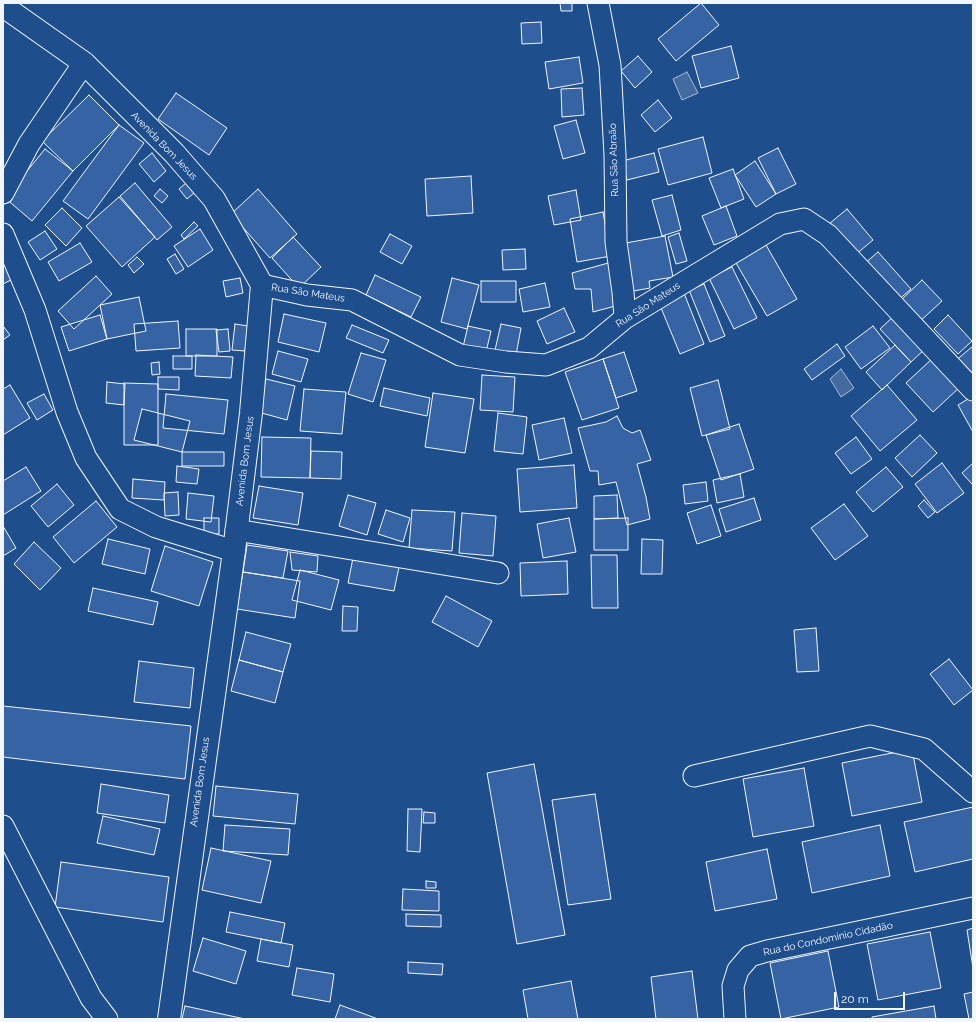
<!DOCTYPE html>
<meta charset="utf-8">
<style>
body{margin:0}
#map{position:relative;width:976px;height:1022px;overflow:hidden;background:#1f4e8c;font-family:Raleway,sans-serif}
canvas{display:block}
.frame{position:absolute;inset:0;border:4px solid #f2f6ff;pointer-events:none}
.scale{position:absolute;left:834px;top:992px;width:71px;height:18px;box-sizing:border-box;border:2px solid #f2f6ff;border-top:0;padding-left:5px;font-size:12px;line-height:14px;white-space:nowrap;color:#f2f6ff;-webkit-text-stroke:3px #1f4e8c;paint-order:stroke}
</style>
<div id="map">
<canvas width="976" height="1022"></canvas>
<div class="frame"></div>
<div class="scale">20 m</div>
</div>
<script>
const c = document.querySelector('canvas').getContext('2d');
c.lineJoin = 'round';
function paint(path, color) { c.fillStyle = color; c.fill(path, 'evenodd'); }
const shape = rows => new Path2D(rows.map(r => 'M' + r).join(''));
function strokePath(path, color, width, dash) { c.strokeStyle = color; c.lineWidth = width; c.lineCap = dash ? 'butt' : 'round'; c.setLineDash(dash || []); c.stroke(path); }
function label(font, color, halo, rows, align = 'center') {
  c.font = font + ' Raleway,sans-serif'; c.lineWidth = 3; c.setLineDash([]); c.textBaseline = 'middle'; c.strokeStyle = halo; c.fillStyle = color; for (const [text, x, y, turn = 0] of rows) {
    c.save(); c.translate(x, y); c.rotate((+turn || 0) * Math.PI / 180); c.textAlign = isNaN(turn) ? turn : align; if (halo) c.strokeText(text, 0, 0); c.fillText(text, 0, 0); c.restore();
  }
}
const water = shape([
 [687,72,698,93,682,100,673,79,687,72],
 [841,369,854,388,841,397,830,379,841,369]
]);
const building = shape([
 [560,3,572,3,572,11,561,11,560,3],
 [701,3,719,25,676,61,658,39,701,3],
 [541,22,542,43,522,44,521,23,541,22],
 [731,46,739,78,701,88,692,56,731,46],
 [638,56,652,72,635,88,621,71,638,56],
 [579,57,583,83,549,89,545,62,579,57],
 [582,88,584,115,562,117,561,89,582,88],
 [176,93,227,128,209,155,158,119,176,93],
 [89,95,119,125,73,171,42,141,89,95],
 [658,100,672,118,655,132,641,115,658,100],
 [576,120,585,153,563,159,554,126,576,120],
 [119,125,144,143,88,219,63,201,119,125],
 [703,137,712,173,668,185,658,149,703,137],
 [778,148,796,184,776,194,758,158,778,148],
 [45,149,73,171,32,221,5,198,45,149],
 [152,153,166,171,154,182,139,164,152,153],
 [654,153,659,172,627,180,622,161,654,153],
 [755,161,776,194,756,207,735,175,755,161],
 [733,169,744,199,721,208,709,178,733,169],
 [471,176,473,213,427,216,425,179,471,176],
 [135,183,172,227,157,240,120,196,135,183],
 [186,183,194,193,187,199,179,189,186,183],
 [160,189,168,196,162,203,154,196,160,189],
 [258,189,297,234,270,258,231,214,258,189],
 [576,190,581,220,554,225,548,196,576,190],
 [672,195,681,230,662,236,652,200,672,195],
 [119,197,155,237,122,267,86,226,119,197],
 [726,206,737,236,714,245,702,216,726,206],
 [62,208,82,228,66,246,45,225,62,208],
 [847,209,873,240,855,255,829,224,847,209],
 [603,212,611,256,577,262,570,219,603,212],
 [194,222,198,226,184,239,181,235,194,222],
 [200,229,213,250,188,267,174,246,200,229],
 [45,231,57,249,40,260,28,242,45,231],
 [679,233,687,261,676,264,668,237,679,233],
 [390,234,412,246,402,264,380,252,390,234],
 [665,236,673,277,649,281,650,288,628,292,620,244,665,236],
 [293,237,321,267,299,288,272,258,293,237],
 [80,243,92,262,59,281,48,262,80,243],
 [766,245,797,299,767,316,736,263,766,245],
 [525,249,526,269,503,270,502,250,525,249],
 [878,252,911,289,896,302,864,264,878,252],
 [175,254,184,269,176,274,167,259,175,254],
 [3,255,17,277,3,284,3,255],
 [137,257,144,264,134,273,128,265,137,257],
 [612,262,619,305,593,312,591,289,575,289,572,273,612,262],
 [732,267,757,318,734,329,709,278,732,267],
 [375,275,421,297,411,317,366,295,375,275],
 [96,276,112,294,74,329,58,311,96,276],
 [240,278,243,293,226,297,223,281,240,278],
 [452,278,479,285,467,329,441,322,452,278],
 [922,280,942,301,916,325,897,304,922,280],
 [481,281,516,281,516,302,481,302,481,281],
 [545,283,550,307,523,312,519,289,545,283],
 [704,284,725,336,710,342,689,290,704,284],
 [684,293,704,344,680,354,659,303,684,293],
 [139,297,146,331,107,339,100,305,139,297],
 [564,308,575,332,547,344,537,321,564,308],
 [284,314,326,323,319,352,278,342,284,314],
 [100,315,107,339,69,351,61,327,100,315],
 [948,315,972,341,958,354,934,329,948,315],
 [894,316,925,349,911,362,880,329,894,316],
 [178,321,180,348,136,351,134,324,178,321],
 [235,324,248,326,245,351,232,350,235,324],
 [501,324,521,328,516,355,495,350,501,324],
 [352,325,389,340,383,353,346,338,352,325],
 [3,326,10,335,3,340,3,326],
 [468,326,491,331,486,352,463,347,468,326],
 [873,326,890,348,861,369,845,347,873,326],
 [186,329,217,329,217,356,186,356,186,329],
 [228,329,230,351,219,352,216,330,228,329],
 [837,344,845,356,812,380,804,369,837,344],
 [895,345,911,362,882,390,866,372,895,345],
 [973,346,973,384,954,362,973,346],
 [278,351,308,359,301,382,272,374,278,351],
 [624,352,637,391,616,398,603,359,624,352],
 [361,353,386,360,373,402,348,394,361,353],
 [196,355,233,357,231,378,195,376,196,355],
 [173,356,192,356,192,369,173,369,173,356],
 [933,358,960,387,933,412,906,383,933,358],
 [603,359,619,408,582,420,565,372,603,359],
 [159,362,160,374,152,375,151,363,159,362],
 [482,375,515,377,513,412,480,410,482,375],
 [158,377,179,377,179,390,158,389,158,377],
 [266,379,295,386,287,420,258,412,266,379],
 [718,380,730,429,702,436,690,388,718,380],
 [107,382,125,384,124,405,106,403,107,382],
 [124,383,158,384,158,445,124,445,124,383],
 [10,385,30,418,3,435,3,389,10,385],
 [887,385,917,420,880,451,851,416,887,385],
 [384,388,430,398,427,416,380,406,384,388],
 [304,389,346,392,342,434,300,431,304,389],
 [433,393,474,399,465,453,425,447,433,393],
 [44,394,53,410,37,420,27,403,44,394],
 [166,394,228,400,224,434,163,428,166,394],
 [973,396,973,432,958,405,973,396],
 [142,409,190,421,182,452,134,440,142,409],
 [498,413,527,417,523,454,494,451,498,413],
 [617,416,623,428,632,433,640,430,651,460,637,464,646,497,650,519,627,525,616,482,599,485,598,471,590,471,578,428,606,422,617,416],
 [564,418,572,453,539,460,532,425,564,418],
 [739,424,754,469,721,480,706,435,739,424],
 [920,435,937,453,912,477,895,458,920,435],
 [262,437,311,438,310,478,261,477,262,437],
 [856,437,872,459,851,474,835,453,856,437],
 [311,451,342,452,341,479,310,478,311,451],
 [182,452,224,452,224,466,182,466,182,452],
 [942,463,964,493,937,513,915,484,942,463],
 [973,463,973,484,972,484,962,473,973,463],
 [574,465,577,508,520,512,517,469,574,465],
 [177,466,199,469,197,484,176,482,177,466],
 [26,467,41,491,3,515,3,481,26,467],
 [886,467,903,487,873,512,856,492,886,467],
 [740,474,744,497,717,503,713,480,740,474],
 [133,479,165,482,164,500,132,498,133,479],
 [706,482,708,501,685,504,683,485,706,482],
 [57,484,74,505,48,527,31,506,57,484],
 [259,486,303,493,298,525,253,518,259,486],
 [178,492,179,515,165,516,164,493,178,492],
 [188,493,214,496,211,522,186,519,188,493],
 [348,495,376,503,367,535,339,526,348,495],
 [617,495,618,518,594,519,594,496,617,495],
 [754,498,761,520,726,532,719,509,754,498],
 [924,500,935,512,928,518,918,506,924,500],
 [96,501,117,527,74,563,53,537,96,501],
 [844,504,868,536,835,560,811,528,844,504],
 [711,505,721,536,697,544,687,513,711,505],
 [386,510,410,518,403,542,378,534,386,510],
 [412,510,455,512,452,551,409,548,412,510],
 [462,513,496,516,493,556,459,553,462,513],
 [204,518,219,518,219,534,204,534,204,518],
 [569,518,576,552,543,558,537,524,569,518],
 [628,518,628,550,594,550,594,519,628,518],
 [3,526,16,548,3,556,3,526],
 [108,539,150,549,145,574,102,564,108,539],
 [642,539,663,540,662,574,641,574,642,539],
 [34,542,61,568,40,590,14,564,34,542],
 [247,545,288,551,283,578,243,572,247,545],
 [165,546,213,562,199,606,151,591,165,546],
 [290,552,318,556,317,572,292,570,290,552],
 [591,555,617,555,618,608,592,608,591,555],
 [353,558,399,567,394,591,348,583,353,558],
 [567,561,568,594,521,596,520,563,567,561],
 [300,570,339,580,331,610,292,600,300,570],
 [243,572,300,581,295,618,237,609,243,572],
 [93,588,158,602,153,625,88,611,93,588],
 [446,596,492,621,478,647,432,622,446,596],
 [343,606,358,607,357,631,342,631,343,606],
 [816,628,819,671,797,672,794,630,816,628],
 [246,632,291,644,283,672,239,660,246,632],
 [949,659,973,690,954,705,930,674,949,659],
 [239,660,283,672,275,703,231,691,239,660],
 [139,661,194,668,190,708,134,702,139,661],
 [3,706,191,726,185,779,3,757,3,706],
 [912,749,922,802,852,816,842,763,912,749],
 [534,764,565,935,517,944,487,773,534,764],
 [804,768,814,826,753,837,743,779,804,768],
 [101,784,169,795,165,823,97,813,101,784],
 [216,786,298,794,295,824,213,816,216,786],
 [595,794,611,899,568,905,552,800,595,794],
 [973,807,973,859,915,872,904,822,973,807],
 [408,809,422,809,420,852,407,851,408,809],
 [424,812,435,813,435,823,423,823,424,812],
 [103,816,160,829,154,855,97,843,103,816],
 [225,825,290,829,288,855,223,851,225,825],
 [880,825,890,876,812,893,802,842,880,825],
 [211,848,271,861,261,903,202,890,211,848],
 [767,849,777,899,715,911,706,862,767,849],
 [61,862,169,877,163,922,55,907,61,862],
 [426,881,436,882,436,888,426,888,426,881],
 [403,889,439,891,439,911,402,910,403,889],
 [230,912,285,923,281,943,226,932,230,912],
 [406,914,441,915,441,927,406,926,406,914],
 [973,928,973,968,967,930,973,928],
 [930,932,941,988,878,1000,867,944,930,932],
 [203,938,246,951,236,984,193,971,203,938],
 [261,939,293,945,289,967,257,961,261,939],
 [828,951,839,1007,781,1019,770,963,828,951],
 [408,962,443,964,442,975,408,973,408,962],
 [297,968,334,974,330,1002,292,995,297,968],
 [692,971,698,1019,656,1019,651,977,692,971],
 [571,981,578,1019,528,1019,523,990,571,981],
 [973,992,973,1019,969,1019,964,994,973,992],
 [340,1005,378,1019,335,1019,340,1005],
 [185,1006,245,1019,182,1019,185,1006],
 [934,1006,936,1019,872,1019,872,1017,934,1006]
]);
const minor = shape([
 [598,3,610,65,615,155,616,242,623,292,625,318],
 [3,193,29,144,84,63],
 [3,234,35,310,67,412,86,458,120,509,156,527,234,551],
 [262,285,307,295,352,300,460,355,506,362,546,365,589,348,625,318,780,224,804,219,828,235,973,390],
 [236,530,498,573],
 [694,776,870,736,924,749,973,792],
 [3,826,91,998,107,1019],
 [735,1019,733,986,738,970,750,956,767,951,973,908]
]);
const tertiary = shape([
 [3,6,84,63,174,153,214,199,262,285,251,413,234,551,169,1019]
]);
const streetNames = [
 ["Avenida Bom Jesus",164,146,46],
 ["Rua São Abraão",614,160,-92],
 ["Rua São Mateus",308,293,9],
 ["Rua São Mateus",648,305,-33],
 ["Avenida Bom Jesus",245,461,-83],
 ["Avenida Bom Jesus",200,782,-82],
 ["Rua do Condominio Cidadão",828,939,-12]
];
paint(water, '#446ba0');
strokePath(water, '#a8bbd7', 1);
paint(building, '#3563a3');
strokePath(building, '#f2f6ff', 1);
strokePath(minor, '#f2f6ff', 23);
strokePath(tertiary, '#f2f6ff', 24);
strokePath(minor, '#1f4e8c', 21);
strokePath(tertiary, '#1f4e8c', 22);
label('10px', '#f2f6ff', '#1f4e8c', streetNames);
</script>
